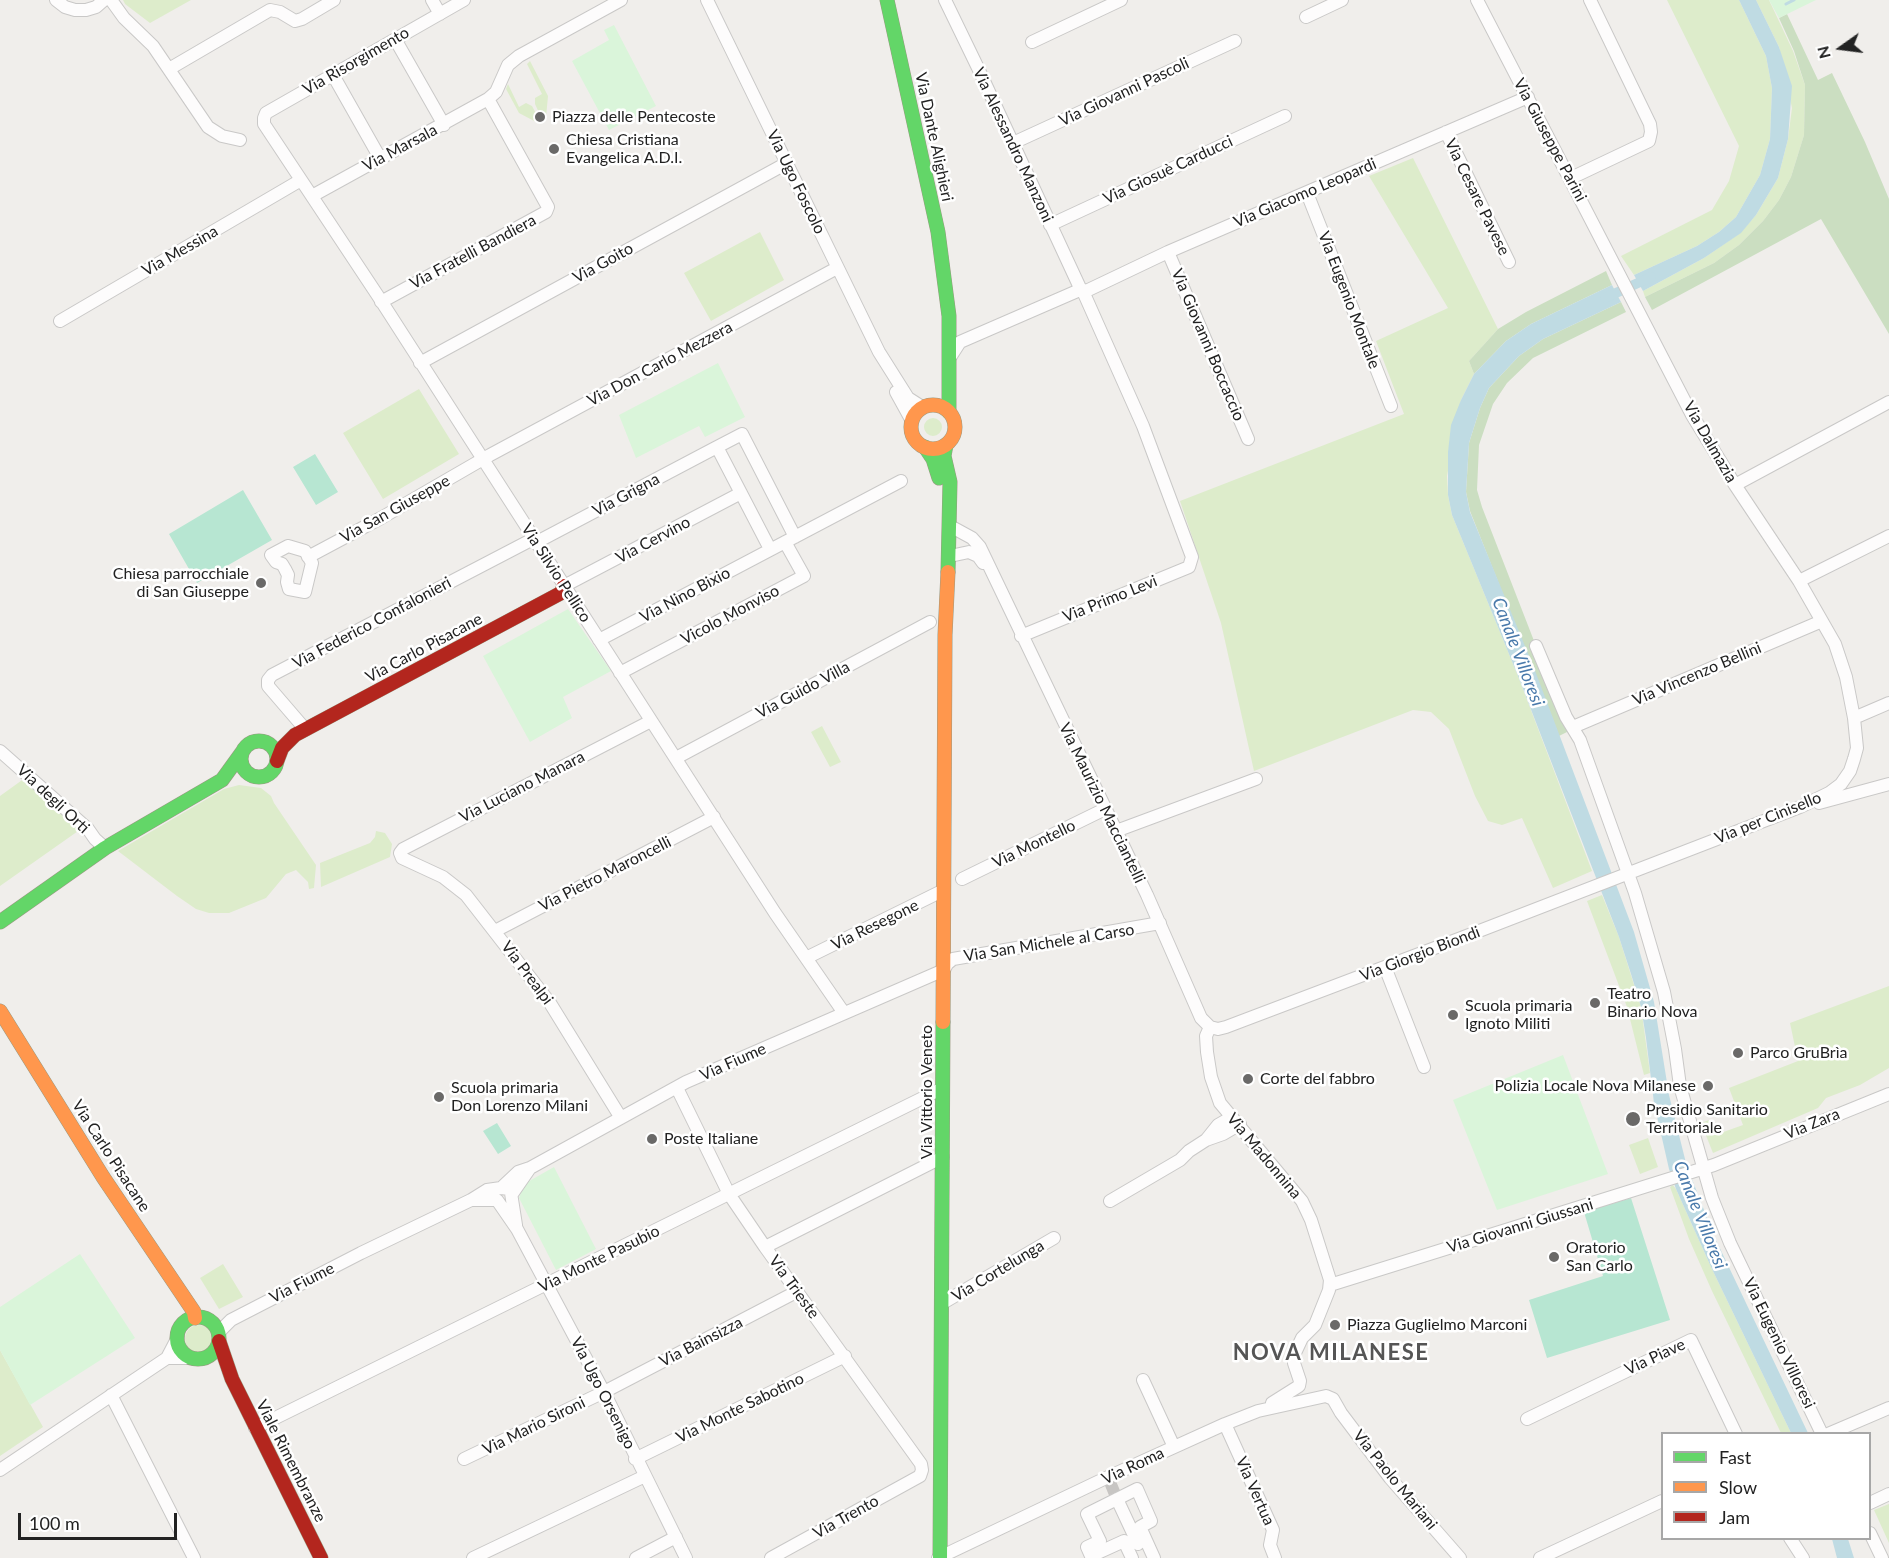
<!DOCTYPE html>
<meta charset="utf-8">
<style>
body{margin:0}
#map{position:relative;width:1889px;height:1558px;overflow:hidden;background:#f0eeeb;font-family:Lato,sans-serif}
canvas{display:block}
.legend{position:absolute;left:1661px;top:1432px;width:210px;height:108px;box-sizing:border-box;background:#fff;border:2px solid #a7a7a7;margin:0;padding:8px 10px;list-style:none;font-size:18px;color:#222}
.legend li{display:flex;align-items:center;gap:12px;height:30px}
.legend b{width:30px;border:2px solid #a7a7a7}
.north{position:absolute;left:1811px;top:18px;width:60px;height:60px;-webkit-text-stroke:4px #fff;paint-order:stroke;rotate:256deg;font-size:16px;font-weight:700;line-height:24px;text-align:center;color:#222}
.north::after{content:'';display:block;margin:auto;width:21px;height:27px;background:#222;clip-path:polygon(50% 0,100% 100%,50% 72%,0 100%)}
.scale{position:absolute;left:18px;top:1513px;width:159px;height:27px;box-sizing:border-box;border:3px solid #222;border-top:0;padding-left:8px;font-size:18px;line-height:21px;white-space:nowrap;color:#222;-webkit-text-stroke:4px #fff;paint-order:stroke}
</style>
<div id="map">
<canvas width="1889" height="1558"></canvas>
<ul class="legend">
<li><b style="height:8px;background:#63d668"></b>Fast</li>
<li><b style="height:8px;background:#ff974d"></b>Slow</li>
<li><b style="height:8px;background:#b3261e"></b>Jam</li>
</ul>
<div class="north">N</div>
<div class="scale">100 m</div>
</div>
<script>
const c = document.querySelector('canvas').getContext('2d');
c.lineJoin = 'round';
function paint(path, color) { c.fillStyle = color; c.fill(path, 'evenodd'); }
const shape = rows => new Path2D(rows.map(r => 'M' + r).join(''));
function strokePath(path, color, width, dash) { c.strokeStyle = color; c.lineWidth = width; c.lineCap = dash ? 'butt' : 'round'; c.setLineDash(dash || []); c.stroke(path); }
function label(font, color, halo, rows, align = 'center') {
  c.font = font + ' Lato,sans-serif'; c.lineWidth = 5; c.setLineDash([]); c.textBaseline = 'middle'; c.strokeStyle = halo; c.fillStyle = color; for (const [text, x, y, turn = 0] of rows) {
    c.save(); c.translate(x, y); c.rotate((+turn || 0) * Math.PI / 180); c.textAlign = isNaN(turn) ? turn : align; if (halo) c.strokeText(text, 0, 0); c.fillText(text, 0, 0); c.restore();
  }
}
const grass = shape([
 [123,0,191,0,150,23,125,4],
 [1667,0,1739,0,1766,56,1772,88,1770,139,1760,175,1736,217,1719,232,1697,246,1634,275,1621,256,1712,210,1729,181,1739,146],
 [1756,0,1769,0,1793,51,1805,85,1804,135,1791,177,1779,200,1763,221,1739,245,1714,263,1645,297,1643,291,1704,258,1740,233,1756,215,1778,178,1788,139,1792,108,1779,47],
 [530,61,548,96,546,117,541,117,535,104,535,98,542,94,527,64],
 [508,84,519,107,526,103,532,106,539,119,536,122,519,113,506,89],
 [1413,158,1498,329,1469,361,1474,374,1461,400,1447,476,1448,495,1452,515,1518,676,1592,871,1553,888,1522,818,1502,825,1488,821,1475,796,1449,729,1431,712,1413,710,1254,771,1221,623,1180,501,1404,414,1376,341,1448,308,1369,176],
 [760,232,784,280,711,321,684,273],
 [419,389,459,454,383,499,343,433],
 '924 427a9 9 0 1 1 18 0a9 9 0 1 1-18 0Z',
 [822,726,841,762,830,767,811,732],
 [25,778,81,829,0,886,0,796],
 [239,785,261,788,271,796,274,803,316,865,314,888,309,889,308,882,296,870,286,874,266,898,229,913,209,913,196,909,177,896,118,851,224,789],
 [376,831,385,833,392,844,390,857,321,887,320,863,370,843,375,837],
 [1602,895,1619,937,1641,1007,1650,1073,1644,1075,1627,1007,1587,901],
 [1889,986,1889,1068,1860,1085,1826,1098,1818,1108,1713,1153,1701,1123,1709,1120,1715,1135,1743,1125,1729,1088,1798,1061,1790,1023],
 [1648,1138,1658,1167,1640,1174,1629,1145],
 [1673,1185,1676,1189,1711,1267,1791,1433,1781,1433,1712,1291,1689,1239,1670,1187],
 [223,1264,243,1297,219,1309,200,1278],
 '185 1339a14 14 0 1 1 28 0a14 14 0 1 1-28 0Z',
 [0,1350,43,1427,0,1456],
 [1889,1504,1889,1543,1874,1510]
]);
const forest = shape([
 [1787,14,1818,80,1832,73,1865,142,1889,199,1889,334,1821,219,1652,310,1645,297,1714,263,1739,245,1763,221,1779,200,1791,177,1804,135,1805,85,1794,51,1779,18],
 [1606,271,1612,285,1531,324,1506,341,1474,374,1469,361,1498,329,1526,312],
 [1621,302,1626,312,1533,358,1507,383,1493,404,1479,445,1477,490,1482,507,1569,731,1559,736,1470,511,1466,492,1469,443,1480,408,1489,388,1519,356,1543,339]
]);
const park = shape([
 [1769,0,1816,0,1779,18],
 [614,25,656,106,609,130,572,61,609,40,604,30],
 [718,363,745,417,705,437,699,426,636,458,619,415],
 [568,609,611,671,563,697,572,718,530,742,483,656],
 [1563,1055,1608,1174,1497,1210,1453,1100],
 [554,1167,596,1249,556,1270,519,1198,524,1184],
 [80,1254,135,1338,30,1405,0,1350,0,1307]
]);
const pitch = shape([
 [315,454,338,492,316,505,293,467],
 [243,490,272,540,197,583,169,534],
 [497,1123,511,1146,498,1154,483,1131],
 [1631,1198,1670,1320,1547,1358,1529,1300,1603,1276,1584,1212]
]);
const water = shape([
 [1739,0,1756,0,1779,47,1792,86,1788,139,1778,178,1756,215,1741,233,1704,258,1643,291,1634,275,1697,246,1719,232,1736,217,1760,175,1770,139,1772,88,1766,56],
 [1612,285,1621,302,1543,339,1519,356,1489,388,1480,408,1469,443,1466,492,1470,512,1534,668,1634,932,1654,1002,1669,1095,1686,1163,1684,1163,1685,1167,1688,1169,1715,1238,1808,1433,1791,1433,1711,1267,1676,1189,1669,1169,1654,1103,1646,1038,1641,1007,1631,974,1619,937,1518,676,1452,515,1448,495,1448,452,1451,425,1461,400,1474,374,1506,341,1531,324],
 [1832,1539,1848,1539,1854,1558,1837,1558]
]);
const stream = shape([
 [1786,4,1794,0]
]);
const canal = shape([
 [1605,298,1651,277]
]);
const streetTunnel = shape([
 [1110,1482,1117,1499]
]);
const street = shape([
 [56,0,65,7,75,10,86,10,96,7,104,0],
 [111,0,124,18,153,46,208,127,222,136,240,140],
 [432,0,440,14],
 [464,0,266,113,264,118,264,124,378,296,775,913,844,1013],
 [707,0,879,352,908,398,922,407],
 [945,0,978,68,1081,290],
 [1306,17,1342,0],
 [395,39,444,125],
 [1032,42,1121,0],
 [169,69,270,10,280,12,295,21,302,19,334,0],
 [333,75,380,158],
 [1446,132,1509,262],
 [1013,143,1235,41],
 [1571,178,1649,141,1651,132,1650,124,1590,0],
 [1307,193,1391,406],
 [312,196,488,99,496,92,508,65,519,56,621,0],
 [1050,225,1285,116],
 [1168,252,1248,439],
 [1084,292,1168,252,1528,97],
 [381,302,546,212,548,207,488,99],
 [60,321,301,180],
 [951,356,960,342,1082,289,1143,426,1192,557,1189,567,1021,636],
 [420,363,787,163],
 [896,392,912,421],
 [1735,485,1889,402],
 [950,526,972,538,980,547,1147,895,1201,1018,1210,1027],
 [535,543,717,447],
 [288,546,305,551,312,563,305,592,289,589,287,582,288,575,285,569,282,564,276,562,271,555,288,546],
 [770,549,717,447,742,434,795,537],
 [950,556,969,552,978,556,983,563],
 [308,557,381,518,490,455,837,268],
 [1799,581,1889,536],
 [564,586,741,493],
 [599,640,901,481],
 [1536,646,1566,717,1580,740,1635,893,1664,992,1675,1049,1680,1086,1712,1198,1730,1243,1822,1434],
 [620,673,804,576,785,542],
 [1854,718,1889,703],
 [1573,727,1822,621],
 [305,729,268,686,268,680,272,675,533,539],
 [0,751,88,829,95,839,105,848],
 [676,758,930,622],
 [1819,803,1889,784],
 [1116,831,1256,779],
 [962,879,1105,809],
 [495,931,714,817],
 [806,958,944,890],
 [1385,967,1424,1067],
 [1210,1027,1218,1029,1226,1027,1461,938,1800,807,1829,793,1841,784,1850,771,1854,759,1857,748,1854,718,1846,677,1835,644,1799,581,1735,485,1692,415,1477,0],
 [1210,1027,1206,1036,1207,1052,1211,1077,1220,1103,1302,1201,1311,1220,1330,1280,1329,1290,1315,1325,1302,1338,1295,1353,1294,1363,1300,1381,1299,1386,1272,1403],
 [677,1088,729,1194,765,1247,921,1464,922,1470,920,1476,771,1558],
 [621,1118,550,1003,466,895,443,877,402,858,400,853,403,849,651,721],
 [1206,1140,1218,1125,1232,1117],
 [501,1188,509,1189,511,1193,516,1225],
 [512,1194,530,1168],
 [472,1200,497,1200,517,1229,604,1392,686,1558],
 [1110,1201,1180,1160,1189,1151,1206,1140,1223,1134,1240,1124],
 [765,1247,943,1157],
 [1330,1285,1714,1165,1889,1094],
 [941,1304,1054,1238],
 [218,1333,231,1320,361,1253,471,1200,487,1190,501,1188,518,1172,530,1168,686,1082,944,970,947,964,953,959,1160,923],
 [167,1358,192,1358],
 [1143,1380,1174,1447],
 [111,1395,194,1558],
 [1527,1419,1691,1340,1736,1434],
 [1225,1424,1273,1530,1270,1545,1275,1558],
 [255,1428,943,1088],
 [1828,1434,1889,1408],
 [464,1459,604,1392,798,1291],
 [635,1459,845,1356],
 [0,1470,167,1358,178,1337],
 [1117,1499,1138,1544],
 [1870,1503,1889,1494],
 [1870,1533,1882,1558],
 [1790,1538,1803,1558],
 [473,1558,645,1476],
 [636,1558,676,1537],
 [938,1558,1108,1477,1225,1424,1258,1411,1326,1396,1333,1399,1341,1413,1390,1478,1460,1558],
 [1132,1558,1124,1541,1091,1556,1087,1547,1100,1541,1087,1514,1137,1489,1151,1521,1140,1527,1154,1558],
 [1540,1558,1662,1501]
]);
const fast = shape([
 [887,0,938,232,949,316,949,412],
 [946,445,944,456,950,482,948,572],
 [925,447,933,459,939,478],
 '241 759a18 18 0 1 1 36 0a18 18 0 1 1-36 0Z',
 [0,922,105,848,222,780,243,751],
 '177 1338a21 21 0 1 1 42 0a21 21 0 1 1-42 0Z',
 [940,1558,943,1022]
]);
const slow = shape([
 '911 427a22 22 0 1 1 44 0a22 22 0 1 1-44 0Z',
 [0,1011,103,1177,194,1312,195,1318],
 [943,1022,945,635,948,572]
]);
const jam = shape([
 [277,761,282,748,295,735,561,593,564,586],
 [219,1341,232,1379,321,1558]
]);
const markers = [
 [540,117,6,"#6a6968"],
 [554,149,6,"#6a6968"],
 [261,583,6,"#6a6968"],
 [1595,1003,6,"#6a6968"],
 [1453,1015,6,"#6a6968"],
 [1738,1053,6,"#6a6968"],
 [1248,1079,6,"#6a6968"],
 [1708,1086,6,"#6a6968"],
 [439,1097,6,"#6a6968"],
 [1633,1119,8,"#6a6968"],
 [652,1139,6,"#6a6968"],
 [1554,1257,6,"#6a6968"],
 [1335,1325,6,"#6a6968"]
];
const streetNames = [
 ["Via Risorgimento",356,61,-30],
 ["Via Giovanni Pascoli",1124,92,-25],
 ["Via Dante Alighieri",934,137,78],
 ["Via Giuseppe Parini",1550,140,62],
 ["Via Alessandro Manzoni",1013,145,65],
 ["Via Marsala",400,148,-28],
 ["Via Giosuè Carducci",1168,170,-25],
 ["Via Ugo Foscolo",796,182,64],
 ["Via Giacomo Leopardi",1305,193,-23],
 ["Via Cesare Pavese",1477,197,64],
 ["Via Messina",180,251,-30],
 ["Via Fratelli Bandiera",473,252,-28],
 ["Via Goito",603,263,-29],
 ["Via Eugenio Montale",1349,300,69],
 ["Via Giovanni Boccaccio",1208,345,67],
 ["Via Don Carlo Mezzera",660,364,-28],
 ["Via Dalmazia",1710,442,60],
 ["Via Grigna",626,495,-28],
 ["Via San Giuseppe",395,509,-29],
 ["Via Cervino",653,540,-28],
 ["Via Silvio Pellico",556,573,57],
 ["Via Nino Bixio",685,595,-28],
 ["Via Primo Levi",1110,599,-22],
 ["Vicolo Monviso",730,615,-28],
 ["Via Federico Confalonieri",372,623,-28],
 ["Via Carlo Pisacane",424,648,-28],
 ["Via Vincenzo Bellini",1697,674,-23],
 ["Via Guido Villa",803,690,-28],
 ["Via Luciano Manara",522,787,-27],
 ["Via degli Orti",53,799,43],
 ["Via Maurizio Macciantelli",1102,803,64],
 ["Via per Cinisello",1768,818,-22],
 ["Via Montello",1034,844,-26],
 ["Via Pietro Maroncelli",605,874,-27],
 ["Via Resegone",875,925,-26],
 ["Via San Michele al Carso",1049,943,-9],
 ["Via Giorgio Biondi",1420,954,-21],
 ["Via Prealpi",527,973,53],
 ["Via Fiume",733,1062,-24],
 ["Via Vittorio Veneto",927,1092,-90],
 ["Via Zara",1812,1124,-22],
 ["Via Carlo Pisacane",111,1156,57],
 ["Via Madonnina",1264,1156,50],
 ["Via Giovanni Giussani",1520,1226,-17],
 ["Via Monte Pasubio",599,1259,-26],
 ["Via Cortelunga",998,1271,-31],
 ["Via Fiume",302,1283,-27],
 ["Via Trieste",794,1287,54],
 ["Via Bainsizza",701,1342,-27],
 ["Via Eugenio Villoresi",1779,1343,64],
 ["Via Piave",1655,1357,-25],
 ["Via Ugo Orsenigo",603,1393,63],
 ["Via Monte Sabotino",740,1408,-26],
 ["Via Mario Sironi",534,1426,-26],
 ["Viale Rimembranze",291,1461,63],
 ["Via Roma",1133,1466,-25],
 ["Via Paolo Mariani",1395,1480,51],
 ["Via Vertua",1255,1491,66],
 ["Via Trento",846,1517,-29]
];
const poiNames = [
 ["Piazza delle Pentecoste",552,117],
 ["Chiesa Cristiana",566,140],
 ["Evangelica A.D.I.",566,158],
 ["Chiesa parrocchiale",249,574,"right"],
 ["di San Giuseppe",249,592,"right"],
 ["Teatro",1607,994],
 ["Binario Nova",1607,1012],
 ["Scuola primaria",1465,1006],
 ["Ignoto Militi",1465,1024],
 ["Parco GruBrìa",1750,1053],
 ["Corte del fabbro",1260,1079],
 ["Polizia Locale Nova Milanese",1696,1086,"right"],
 ["Scuola primaria",451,1088],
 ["Don Lorenzo Milani",451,1106],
 ["Presidio Sanitario",1646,1110],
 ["Territoriale",1646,1128],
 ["Poste Italiane",664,1139],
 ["Oratorio",1566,1248],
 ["San Carlo",1566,1266],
 ["Piazza Guglielmo Marconi",1347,1325]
];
const waterNames = [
 ["Canale Villoresi",1518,652,69],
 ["Canale Villoresi",1700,1215,68]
];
const districtNames = [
 ["NOVA MILANESE",1331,1353]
];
paint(grass, '#ddeccb');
paint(forest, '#cbdec1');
paint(park, '#daf5da');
paint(pitch, '#b7e6d2');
paint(water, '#bfdbe3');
strokePath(stream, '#bfdbe3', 3);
strokePath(canal, '#bfdbe3', 10);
strokePath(streetTunnel, '#c7c5c3', 12, [12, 6]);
strokePath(street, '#c9c8c7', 14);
strokePath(fast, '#999a82', 15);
strokePath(slow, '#999a82', 15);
strokePath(jam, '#999a82', 15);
strokePath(street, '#fdfcfc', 12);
strokePath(fast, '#63d668', 14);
strokePath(slow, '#ff974d', 14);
strokePath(jam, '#b3261e', 14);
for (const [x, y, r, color] of markers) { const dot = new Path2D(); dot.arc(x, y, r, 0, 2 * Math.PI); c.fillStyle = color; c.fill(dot); strokePath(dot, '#fff', 2); }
label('16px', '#222', '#fff', streetNames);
label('16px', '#222', '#fff', poiNames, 'left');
label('italic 18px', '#4a7aab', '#fff', waterNames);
c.letterSpacing = '1.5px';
label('bold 22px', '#555', '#fff', districtNames);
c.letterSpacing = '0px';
</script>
